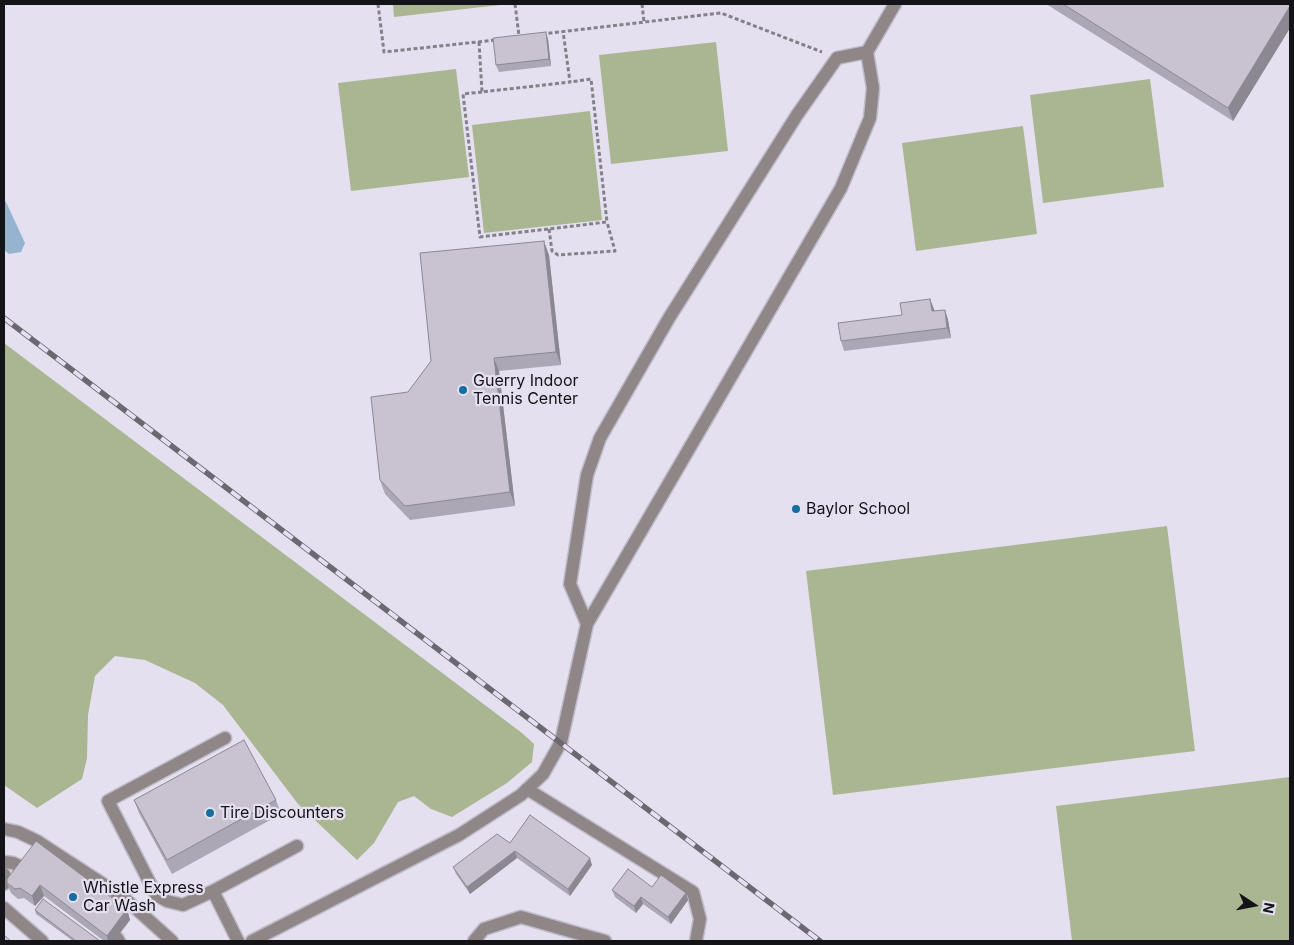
<!DOCTYPE html>
<style>
body{margin:0}
#map{position:relative;width:1294px;height:945px;overflow:hidden;background:#e5e0ef;font-family:Inter,sans-serif}
canvas{display:block}
.frame{position:absolute;inset:0;border:5px solid #141318;pointer-events:none}
.north{position:absolute;left:1229px;top:880px;width:50px;height:50px;-webkit-text-stroke:4px #e5e0ef;paint-order:stroke;rotate:101deg;font-size:14px;font-weight:700;line-height:20px;text-align:center;color:#141318}
.north::after{content:'';display:block;margin:auto;width:18px;height:22px;background:#141318;clip-path:polygon(50% 0,100% 100%,50% 72%,0 100%)}
</style>
<div id="map">
<canvas width="1294" height="945"></canvas>
<div class="frame"></div>
<div class="north">N</div>
</div>
<script>
const c = document.querySelector('canvas').getContext('2d');
c.lineJoin = 'round';
function paint(path, color) { c.fillStyle = color; c.fill(path, 'evenodd'); }
const shape = rows => new Path2D(rows.map(r => 'M' + r).join(''));
function strokePath(path, color, width, dash) { c.strokeStyle = color; c.lineWidth = width; c.lineCap = dash ? 'butt' : 'round'; c.setLineDash(dash || []); c.stroke(path); }
function label(font, color, halo, rows, align = 'center') {
  c.font = font + ' Inter,sans-serif'; c.lineWidth = 4.5; c.setLineDash([]); c.textBaseline = 'middle'; c.strokeStyle = halo; c.fillStyle = color; for (const [text, x, y, turn = 0] of rows) {
    c.save(); c.translate(x, y); c.rotate((+turn || 0) * Math.PI / 180); c.textAlign = isNaN(turn) ? turn : align; if (halo) c.strokeText(text, 0, 0); c.fillText(text, 0, 0); c.restore();
  }
}
const green = shape([
 [393,4,509,4,394,17],
 [716,42,728,151,611,164,599,55],
 [456,69,469,177,351,191,338,83],
 [1150,79,1164,187,1043,203,1030,95],
 [590,111,602,220,484,233,472,125],
 [1023,126,1037,234,916,251,902,143],
 [4,343,522,733,534,744,532,762,507,783,452,817,431,809,414,796,398,802,374,843,357,860,298,804,223,705,195,683,145,660,115,656,95,676,88,715,87,758,82,779,37,808,4,785],
 [1167,526,1195,751,833,795,806,571],
 [1290,777,1290,941,1072,941,1056,806]
]);
const water = shape([
 [4,200,6,202,25,243,21,252,9,254,4,250]
]);
const path = shape([
 [378,4,384,52,496,40],
 [515,4,519,36],
 [642,4,644,22],
 [542,34,721,13,822,52],
 [479,42,482,92,570,82,563,31],
 [482,92,463,94,480,237,607,222,591,79,570,82],
 [549,229,552,251,558,255,615,251,607,222]
]);
const lane = shape([
 [587,624,570,584,587,475,600,438,669,318,797,115,837,58,867,52],
 [225,738,108,801,156,895,167,901,183,905,213,891,238,941],
 [561,742,587,624,841,188,870,118,873,88,867,52,895,4],
 [527,789,693,892,700,919,696,941],
 [4,829,18,832,37,841,123,897,172,941],
 [4,862,13,863,26,869],
 [4,874,6,880,4,884],
 [213,891,297,846],
 [4,908,42,941],
 [587,936,605,941],
 [117,938,119,941],
 [474,941,484,929,521,917,587,936,588,941]
]);
const street = shape([
 [252,941,459,835,521,795,543,774,561,742]
]);
const rail = shape([
 [4,318,820,941]
]);
const wall = shape([
 [1046,4,1290,4,1290,28,1233,121],
 [548,39,551,66,499,72,496,65],
 [549,255,561,365,499,371,515,506,410,520,385,494,380,480,408,392],
 [930,299,934,311,945,310,948,320,951,338,844,351,841,341,902,315],
 [134,800,276,800,281,814,172,874,139,813],
 [36,841,127,909,130,920,114,941,104,941,44,896,35,906,24,898,18,899,11,893,7,883],
 [510,843,592,865,570,896,517,858,470,894,456,874,453,867],
 [652,887,686,893,688,900,671,924,643,904,636,913,615,897,612,890],
 [35,910,100,941,73,941,36,914]
]);
const shadedWall = shape([
 [1290,6,1290,28,1233,121,1228,108],
 [546,32,548,39,551,66,549,59],
 [544,241,549,255,561,365,556,352],
 [930,299,934,309,936,321,932,311],
 [945,310,948,320,951,338,947,328],
 [494,358,499,371,515,506,510,492],
 [515,851,517,858,470,894,467,887],
 [590,858,592,865,570,896,568,889],
 [40,885,44,896,35,906,32,896],
 [686,893,688,900,671,924,668,917],
 [641,897,643,904,636,913,634,906],
 [127,909,130,920,114,941,108,941,107,936]
]);
const building = shape([
 [1063,4,1290,4,1290,6,1228,108,1063,4],
 [546,32,549,59,496,65,493,38,546,32],
 [544,241,556,352,494,358,510,492,405,506,380,480,371,397,408,392,431,361,420,253,544,241],
 [930,299,932,311,945,310,947,328,841,341,838,323,902,315,900,303,930,299],
 [244,740,276,800,167,860,134,800,244,740],
 [530,815,590,858,568,889,515,851,467,887,453,867,497,834,510,843,530,815],
 [36,841,127,909,107,936,40,885,32,896,20,888,15,889,7,883,7,879,36,841],
 [628,869,652,887,661,875,686,893,668,917,641,897,634,906,612,890,628,869],
 [43,899,100,941,76,941,35,910,43,899],
 [4,935,11,941,4,941,4,935]
]);
const markers = [
 [463,390,5,"#156e9e"],
 [796,509,5,"#156e9e"],
 [210,813,5,"#156e9e"],
 [73,897,5,"#156e9e"]
];
const poiNames = [
 ["Guerry Indoor",473,381],
 ["Tennis Center",473,399],
 ["Baylor School",806,509],
 ["Tire Discounters",220,813],
 ["Whistle Express",83,888],
 ["Car Wash",83,906]
];
paint(green, '#aab592');
paint(water, '#96b4cf');
strokePath(lane, '#bfbbc8', 15);
strokePath(street, '#bfbbc8', 15);
strokePath(path, '#83808a', 3, [4, 2.5]);
strokePath(lane, '#8e8687', 12);
strokePath(street, '#8e8687', 12);
strokePath(rail, '#6b6872', 5.5);
strokePath(rail, '#e5e0ef', 4, [11]);
paint(wall, '#aca7b4');
paint(shadedWall, '#8c8892');
paint(building, '#c8c2d1');
strokePath(building, '#8c8892', 1);
for (const [x, y, r, color] of markers) { const dot = new Path2D(); dot.arc(x, y, r, 0, 2 * Math.PI); c.fillStyle = color; c.fill(dot); strokePath(dot, '#e5e0ef', 2); }
label('16px', '#141318', '#e5e0ef', poiNames, 'left');
</script>
